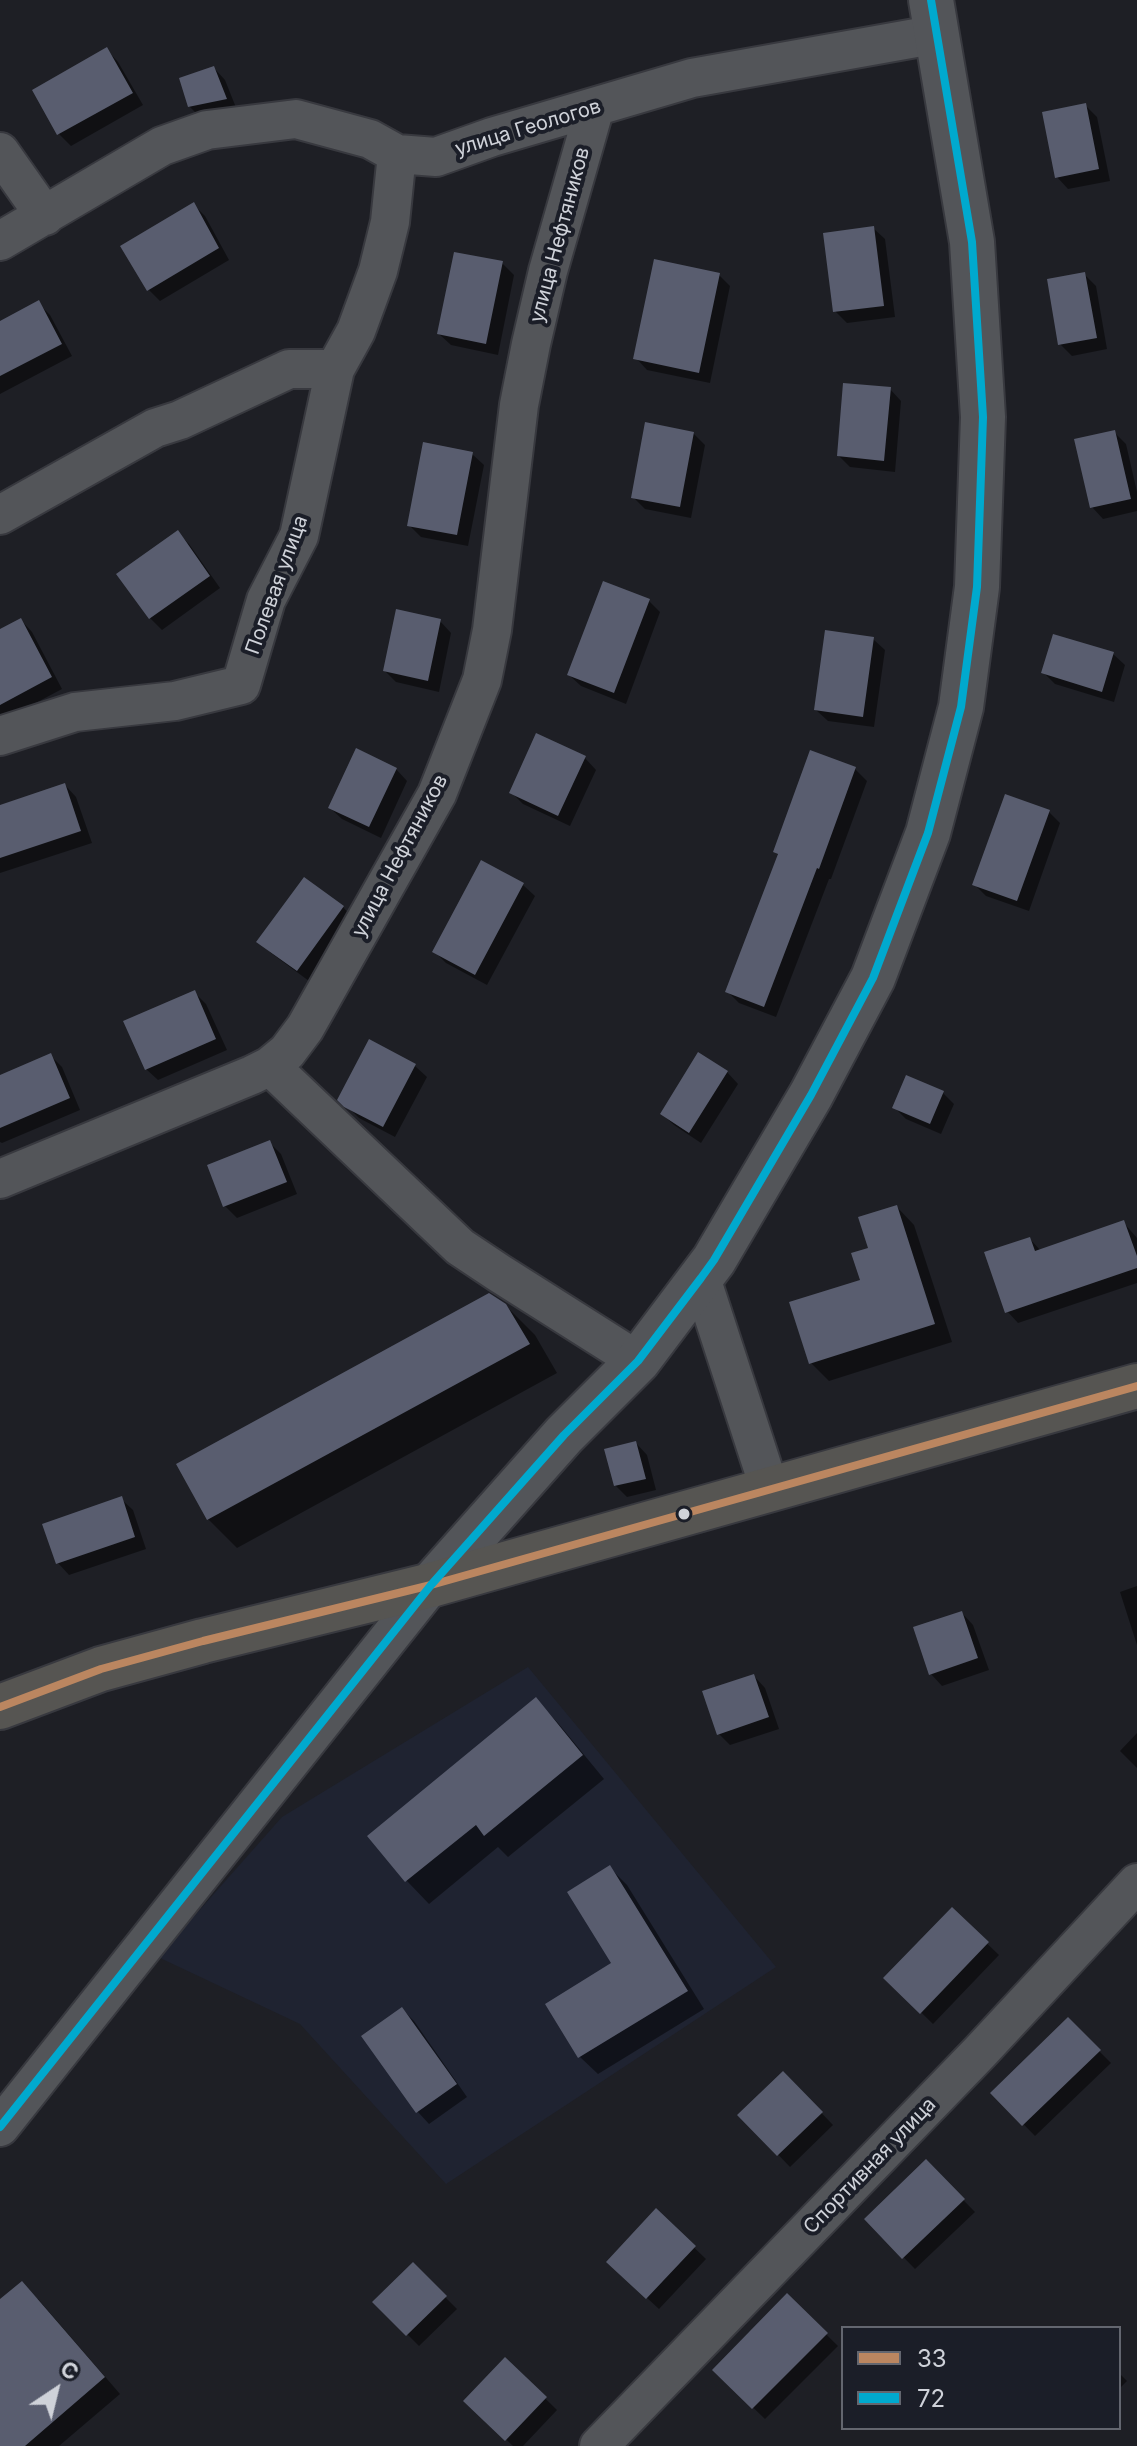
<!DOCTYPE html>
<meta charset="utf-8">
<style>
body{margin:0}
#map{position:relative;width:1137px;height:2446px;overflow:hidden;background:#1e1f25;font-family:Inter,sans-serif}
canvas{display:block}
.legend{position:absolute;left:841px;top:2326px;width:280px;height:104px;box-sizing:border-box;background:#1b1e28;border:2px solid #63666f;margin:0;padding:10px 14px;list-style:none;font-size:24px;color:#cfd2d9}
.legend li{display:flex;align-items:center;gap:16px;height:40px}
.legend b{width:40px;border:2px solid #63666f}
.north{position:absolute;left:16px;top:2350px;width:80px;height:80px;-webkit-text-stroke:6px #1b1e28;paint-order:stroke;rotate:35deg;font-size:22px;font-weight:700;line-height:32px;text-align:center;color:#cfd2d9}
.north::after{content:'';display:block;margin:auto;width:28px;height:36px;background:#cfd2d9;clip-path:polygon(50% 0,100% 100%,50% 72%,0 100%)}
</style>
<div id="map">
<canvas width="1137" height="2446"></canvas>
<ul class="legend">
<li><b style="height:10px;background:#bb8660"></b>33</li>
<li><b style="height:10px;background:#00a9ce"></b>72</li>
</ul>
<div class="north">С</div>
</div>
<script>
const c = document.querySelector('canvas').getContext('2d');
c.lineJoin = 'round';
function paint(path, color) { c.fillStyle = color; c.fill(path, 'evenodd'); }
const shape = rows => new Path2D(rows.map(r => 'M' + r).join(''));
function strokePath(path, color, width, dash) { c.strokeStyle = color; c.lineWidth = width; c.lineCap = dash ? 'butt' : 'round'; c.setLineDash(dash || []); c.stroke(path); }
function label(font, color, halo, rows, align = 'center') {
  c.font = font + ' Inter,sans-serif'; c.lineWidth = 8; c.setLineDash([]); c.textBaseline = 'middle'; c.strokeStyle = halo; c.fillStyle = color; for (const [text, x, y, turn = 0] of rows) {
    c.save(); c.translate(x, y); c.rotate((+turn || 0) * Math.PI / 180); c.textAlign = isNaN(turn) ? turn : align; if (halo) c.strokeText(text, 0, 0); c.fillText(text, 0, 0); c.restore();
  }
}
const built = shape([
 [528,1667,776,1967,446,2184,300,2024,158,1957,282,1817]
]);
const shadow = shape([
 [107,50,118,62,143,105,71,146,59,134,35,90],
 [214,68,225,80,237,110,201,118,189,106],
 [1085,105,1097,117,1110,181,1068,189,1057,177],
 [194,205,205,216,229,260,160,301,148,289],
 [873,228,885,239,895,317,847,323,835,311],
 [502,263,514,275,498,355,451,345,439,334],
 [1084,274,1096,286,1107,349,1072,356,1060,344],
 [719,275,730,286,710,383,647,370,636,358],
 [38,303,50,315,72,356,0,394,0,323],
 [890,389,901,401,895,472,850,467,839,456],
 [1114,432,1126,444,1137,492,1137,511,1103,519,1092,507],
 [693,433,705,445,691,518,645,509,633,497],
 [472,454,484,465,468,546,421,537,409,525],
 [178,533,189,544,220,588,162,630,150,618],
 [649,601,660,612,626,704,581,686,569,675],
 [21,620,32,632,62,689,0,722,0,631],
 [440,621,451,633,439,692,396,682,385,671],
 [873,639,885,650,874,727,828,721,816,710],
 [1113,654,1125,665,1114,702,1055,684,1044,673],
 [585,758,596,770,570,826,523,804,511,792],
 [396,769,407,781,381,838,342,819,330,808],
 [855,769,867,781,831,879,829,879,776,1017,739,1003,728,992,779,856,775,852],
 [65,785,76,797,92,843,0,873,0,807],
 [1049,812,1060,823,1029,911,986,896,974,884],
 [523,885,535,896,487,985,446,963,434,951],
 [343,907,354,919,309,981,271,953,259,942],
 [194,992,206,1004,227,1050,158,1080,146,1069],
 [370,1042,415,1066,427,1077,395,1137,359,1118,340,1099],
 [51,1056,62,1067,80,1110,2,1143,0,1142,0,1077],
 [727,1072,738,1084,701,1143,674,1125,662,1114],
 [943,1093,954,1104,941,1134,906,1119,894,1107],
 [270,1143,281,1154,297,1194,237,1218,225,1206],
 [897,1207,914,1225,952,1342,829,1381,811,1363,862,1281,871,1249],
 [1124,1223,1137,1238,1137,1283,1018,1323,1007,1311,1030,1239,1041,1251],
 [505,1305,535,1335,557,1373,237,1548,208,1519],
 [636,1443,647,1455,656,1490,627,1497,615,1485],
 [121,1499,133,1510,146,1549,69,1575,58,1563],
 [1137,1586,1137,1645,1120,1592],
 [962,1613,973,1625,989,1670,942,1686,931,1674],
 [754,1676,765,1688,779,1729,730,1745,719,1734],
 [536,1700,558,1723,604,1779,508,1857,498,1847,429,1904,407,1881,370,1836],
 [1137,1733,1137,1768,1120,1751],
 [610,1868,627,1885,704,2009,598,2074,580,2057,548,2004,613,1964],
 [952,1910,999,1955,933,2024,886,1978],
 [402,2009,414,2021,467,2097,429,2124,418,2112,364,2036],
 [1068,2020,1111,2063,1035,2136,993,2093],
 [783,2073,833,2125,790,2167,740,2115],
 [926,2162,975,2212,915,2269,866,2219],
 [656,2211,706,2259,659,2309,620,2273],
 [413,2265,457,2309,419,2346,375,2302],
 [787,2296,838,2346,765,2419,714,2370],
 [38,2299,120,2394,59,2446,0,2446,0,2302],
 [505,2359,557,2410,523,2446,513,2446,465,2400],
 [1119,2373,1127,2381,1119,2389]
]);
const building = shape([
 [107,47,133,93,57,135,32,90],
 [214,66,227,99,188,107,179,78],
 [1086,103,1099,169,1055,178,1042,112],
 [194,202,219,248,147,291,120,246],
 [874,226,884,306,833,312,823,233],
 [454,252,503,261,486,344,437,334],
 [654,259,720,273,699,373,633,359],
 [1085,272,1097,338,1058,345,1047,279],
 [39,300,62,344,0,376,0,321],
 [843,383,891,387,884,461,837,456],
 [645,422,694,432,680,507,631,498],
 [1115,430,1131,499,1090,508,1074,439],
 [423,442,473,452,457,535,407,526],
 [178,530,210,576,149,619,116,574],
 [603,581,650,599,614,693,567,675],
 [396,609,441,619,428,681,383,671],
 [21,618,52,677,0,705,0,629],
 [825,630,874,637,863,717,814,710],
 [1053,634,1114,652,1102,692,1041,673],
 [536,733,586,756,558,816,509,793],
 [356,748,397,768,369,827,328,808],
 [810,750,856,767,819,869,817,868,764,1007,725,992,778,854,773,852],
 [65,783,81,831,0,858,0,805],
 [1005,794,1050,810,1017,901,972,885],
 [481,860,524,883,475,975,432,952],
 [304,877,344,906,297,971,256,942],
 [195,990,216,1039,145,1070,123,1021],
 [369,1039,416,1064,383,1127,344,1107,337,1100],
 [698,1052,728,1071,689,1133,660,1114],
 [51,1053,70,1098,0,1128,0,1075],
 [906,1075,944,1091,930,1124,892,1108],
 [270,1140,287,1182,223,1207,207,1165],
 [897,1205,935,1324,809,1364,789,1302,860,1280,851,1253,868,1248,858,1217],
 [1124,1220,1137,1256,1137,1268,1005,1313,984,1252,1030,1237,1035,1251],
 [489,1293,506,1304,530,1344,207,1520,176,1464],
 [636,1441,646,1479,614,1486,604,1449],
 [122,1496,135,1537,56,1564,42,1524],
 [962,1611,978,1658,929,1675,913,1627],
 [754,1674,769,1717,717,1735,702,1691],
 [536,1697,583,1755,484,1836,476,1825,405,1882,367,1836],
 [610,1865,688,1991,578,2058,545,2004,611,1963,567,1892],
 [952,1907,989,1942,920,2014,883,1978],
 [402,2007,457,2084,416,2113,361,2036],
 [1068,2017,1101,2050,1022,2126,990,2093],
 [783,2071,823,2112,777,2156,737,2115],
 [926,2159,965,2199,902,2259,864,2219],
 [656,2208,696,2246,646,2299,606,2262],
 [413,2262,447,2296,406,2336,372,2302],
 [22,2281,105,2377,25,2446,0,2446,0,2299],
 [787,2293,828,2333,752,2409,712,2370],
 [505,2357,547,2397,505,2441,463,2401]
]);
const street = shape([
 [0,152,45,216],
 [0,241,162,146,207,130,296,119,370,139,397,154,436,157,492,137,692,78,938,34],
 [0,515,155,428,180,420,289,369,335,369],
 [0,736,75,712,175,701,241,685,266,600,299,536,335,369,356,331,378,271,390,222,397,154],
 [270,1066,460,1247,499,1273,638,1361],
 [0,1179,252,1075,270,1066,287,1052,305,1028,437,794,482,680,492,630,519,405,531,344,548,271,595,107],
 [701,1278,770,1490],
 [0,2127,431,1585],
 [599,2446,980,2052,1137,1883]
]);
const secondary = shape([
 [431,1585,564,1435,638,1361,714,1260,811,1095,873,978,928,833,961,707,977,587,983,417,972,242,931,0]
]);
const primary = shape([
 [0,1707,101,1669,203,1641,431,1585,1137,1386]
]);
const bus1 = shape([
 [0,1707,101,1669,203,1641,431,1585,1137,1386]
]);
const bus2 = shape([
 [0,2127,431,1585,564,1435,638,1361,701,1278,714,1260,811,1095,873,978,928,833,961,707,977,587,983,417,972,242,931,0]
]);
const markers = [
 [684,1514,7,"#cfd2d9"]
];
const streetNames = [
 ["улица Геологов",528,128,-17],
 ["улица Нефтяников",560,235,-75],
 ["Полевая улица",277,585,-70],
 ["улица Нефтяников",400,856,-62],
 ["Спортивная улица",870,2166,-46]
];
paint(built, '#1f2331');
paint(shadow, '#0007');
paint(building, '#595d6f');
strokePath(street, '#38393f', 42);
strokePath(secondary, '#38393f', 48);
strokePath(primary, '#38393f', 48);
strokePath(street, '#535559', 38);
strokePath(secondary, '#535559', 44);
strokePath(primary, '#565552', 44);
strokePath(bus1, '#bb8660', 8);
strokePath(bus2, '#00a9ce', 8);
for (const [x, y, r, color] of markers) { const dot = new Path2D(); dot.arc(x, y, r, 0, 2 * Math.PI); c.fillStyle = color; c.fill(dot); strokePath(dot, '#1b1e28', 3); }
label('20px', '#cfd2d9', '#1b1e28', streetNames);
</script>
